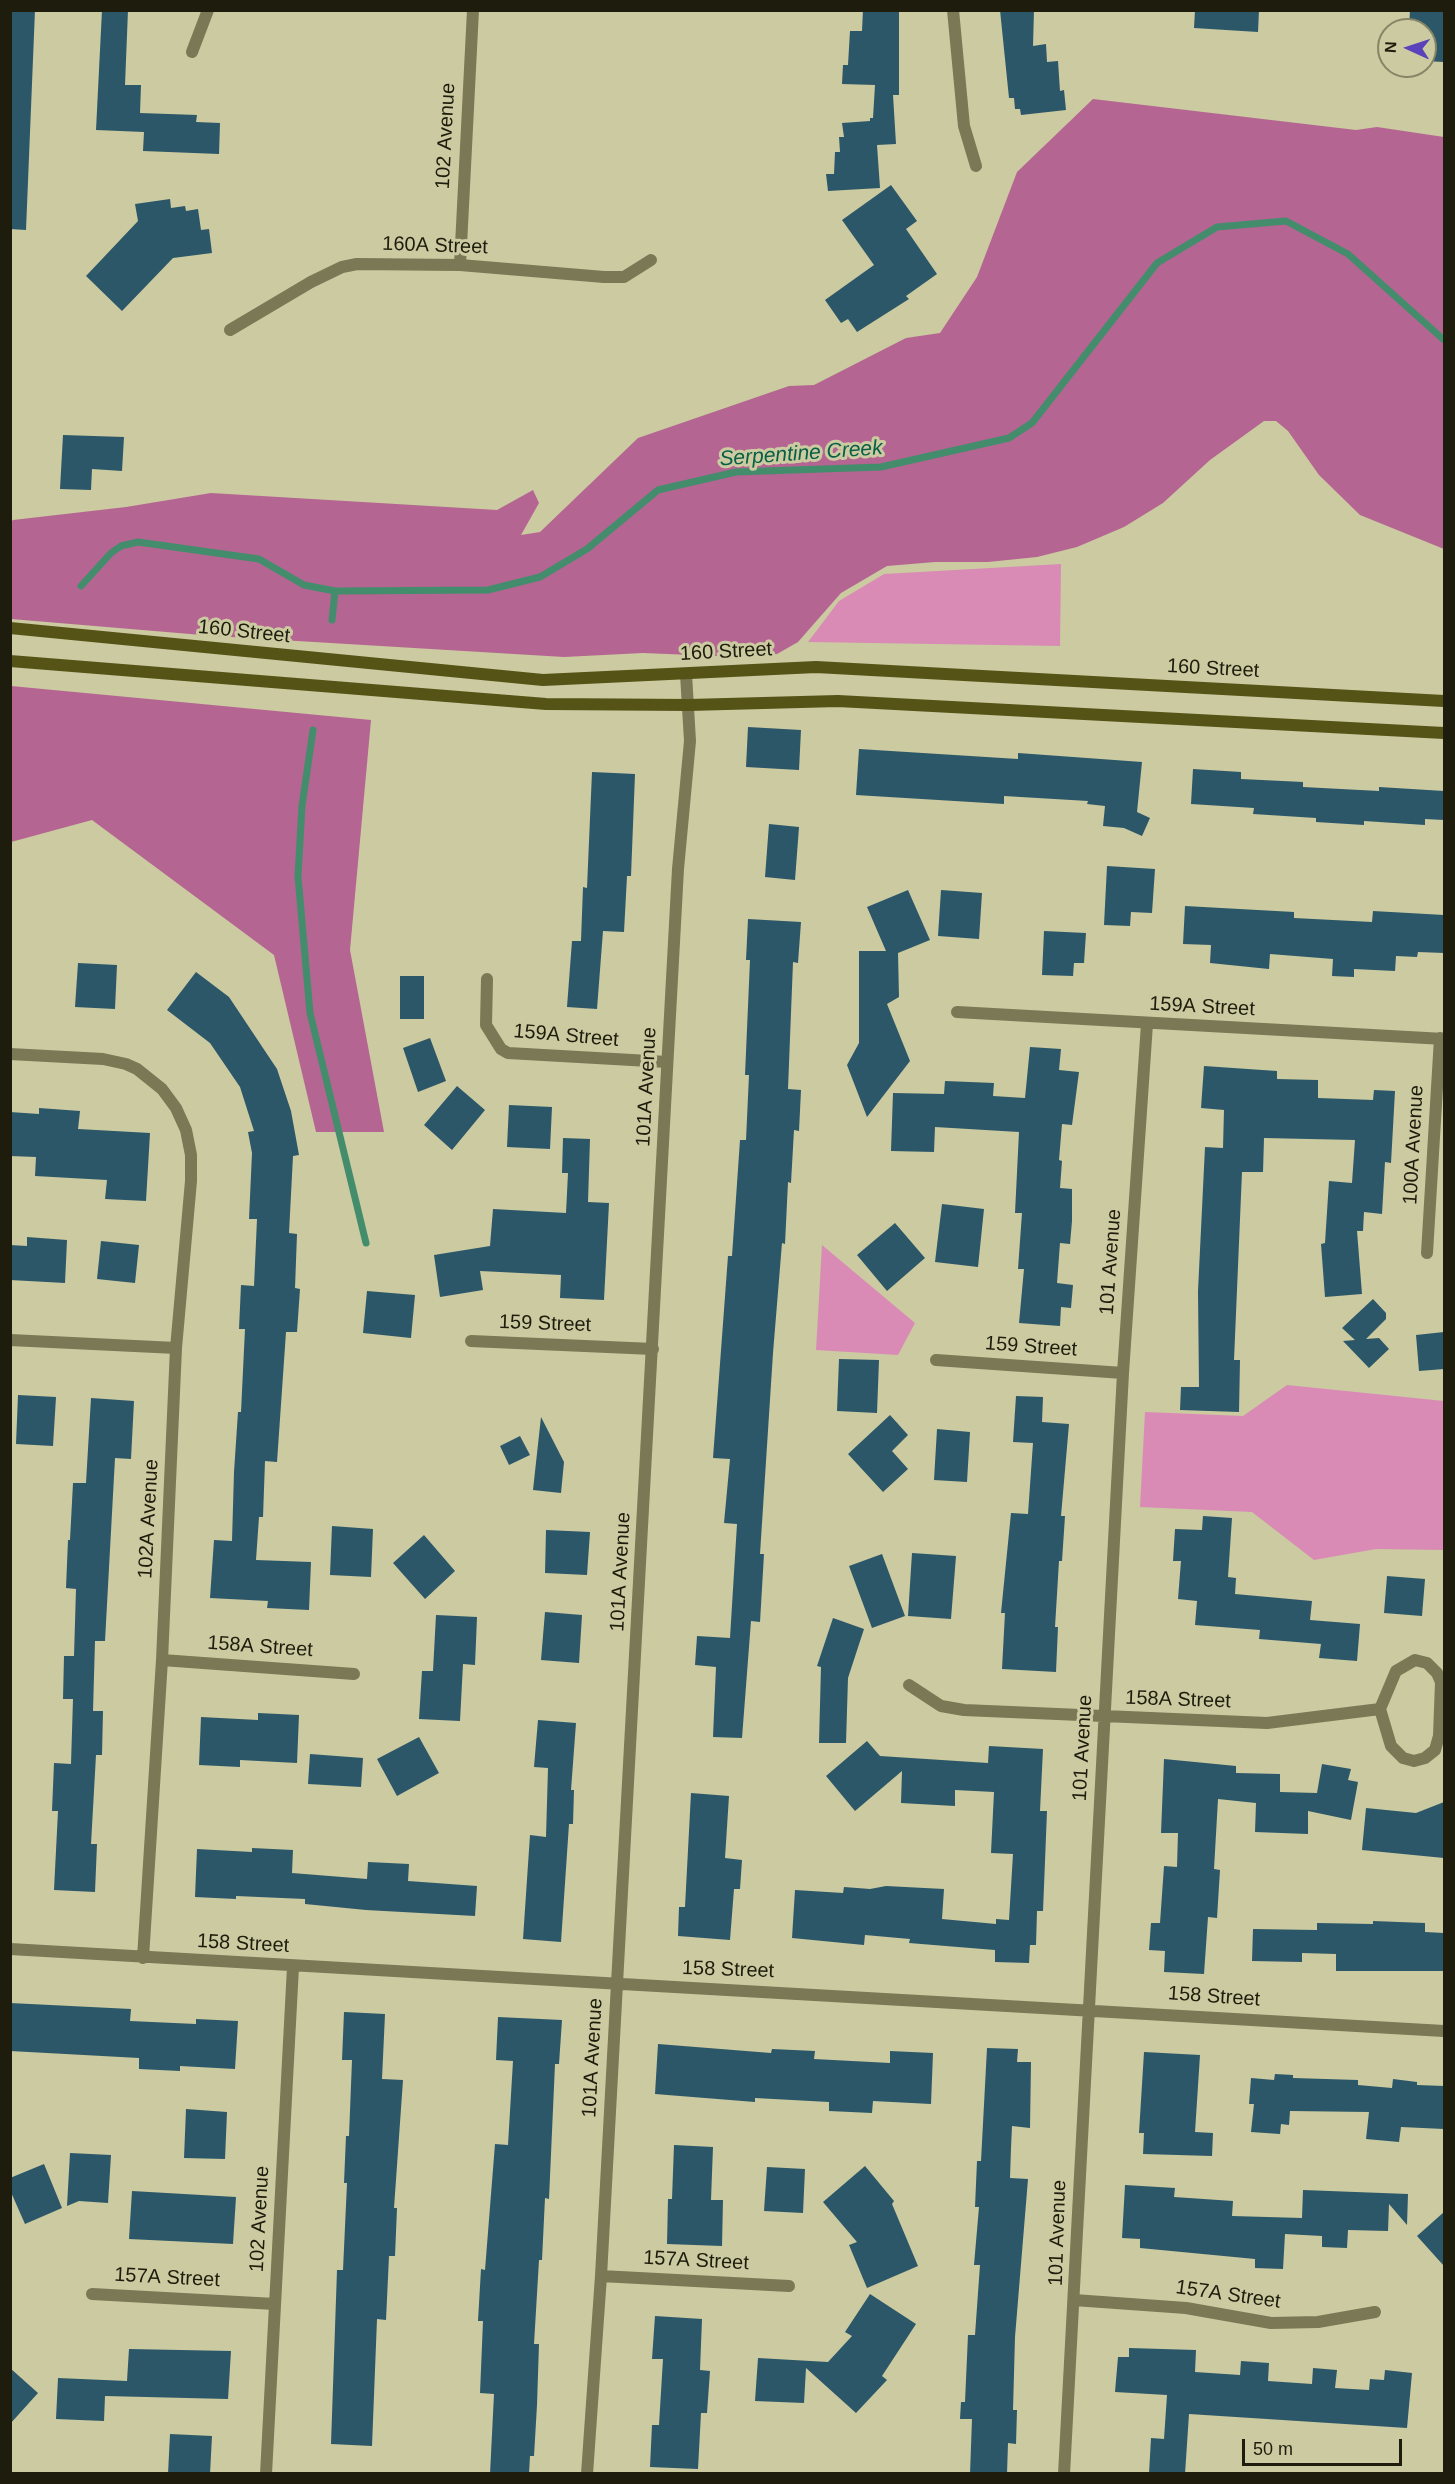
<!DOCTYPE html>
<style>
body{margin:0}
#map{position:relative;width:1455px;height:2484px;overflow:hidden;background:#cbcaa1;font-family:Helvetica,sans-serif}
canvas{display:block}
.frame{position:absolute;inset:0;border:12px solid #1e1d0d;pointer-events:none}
.north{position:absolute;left:1377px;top:18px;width:60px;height:60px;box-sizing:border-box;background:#cbcaa1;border:2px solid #868566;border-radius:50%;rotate:273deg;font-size:16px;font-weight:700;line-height:24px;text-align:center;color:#1e1d0d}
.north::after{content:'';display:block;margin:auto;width:21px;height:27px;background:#5942ba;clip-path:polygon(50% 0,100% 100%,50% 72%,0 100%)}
.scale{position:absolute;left:1242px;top:2439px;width:160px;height:27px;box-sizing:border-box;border:3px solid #1e1d0d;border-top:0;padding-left:8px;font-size:18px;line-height:21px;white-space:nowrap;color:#1e1d0d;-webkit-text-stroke:4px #cbcaa1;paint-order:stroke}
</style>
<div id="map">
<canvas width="1455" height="2484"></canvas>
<div class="frame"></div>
<div class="north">N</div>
<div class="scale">50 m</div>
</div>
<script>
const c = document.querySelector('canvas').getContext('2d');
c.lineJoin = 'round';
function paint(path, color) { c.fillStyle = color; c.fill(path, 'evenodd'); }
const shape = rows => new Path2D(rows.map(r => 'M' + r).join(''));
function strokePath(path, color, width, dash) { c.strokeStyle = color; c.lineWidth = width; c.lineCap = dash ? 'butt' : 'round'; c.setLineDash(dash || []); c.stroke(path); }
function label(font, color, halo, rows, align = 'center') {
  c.font = font + ' Helvetica,sans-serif'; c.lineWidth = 6; c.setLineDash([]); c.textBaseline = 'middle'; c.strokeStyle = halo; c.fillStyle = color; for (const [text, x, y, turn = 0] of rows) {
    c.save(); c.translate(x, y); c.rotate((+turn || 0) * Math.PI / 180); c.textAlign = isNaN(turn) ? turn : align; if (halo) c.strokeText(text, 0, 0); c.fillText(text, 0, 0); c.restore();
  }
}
const green = shape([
 [1061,564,1060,646,808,642,839,601,884,574],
 [822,1245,915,1323,898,1355,816,1350],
 [1287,1385,1444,1401,1444,1550,1376,1549,1314,1560,1252,1512,1140,1507,1145,1412,1243,1416]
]);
const forest = shape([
 [1093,99,1356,130,1377,127,1444,137,1444,549,1360,515,1319,475,1288,431,1276,421,1264,421,1210,460,1163,503,1124,527,1077,547,1037,557,988,562,935,562,887,566,841,593,798,642,777,654,740,657,643,653,564,657,214,636,11,619,10,523,13,520,126,507,211,493,497,510,533,490,539,503,521,535,540,532,638,438,789,386,814,385,906,338,940,333,977,277,1017,172],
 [11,686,371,720,350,950,384,1132,316,1132,274,955,92,820,11,842]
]);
const stream = shape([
 [81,586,111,553,121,546,138,542,259,559,304,585,335,591,488,590,540,577,587,549,658,490,736,472,881,467,1009,438,1032,423,1157,263,1217,227,1286,221,1348,254,1444,340],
 [332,620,335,591],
 [313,730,302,806,298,876,310,1013,366,1243]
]);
const building = shape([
 [10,10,35,10,26,230,10,229],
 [102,10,128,10,125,85,141,85,140,113,197,115,196,122,220,123,219,154,143,151,144,132,96,130],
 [863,10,899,10,899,95,893,95,896,144,877,145,880,188,828,191,826,174,834,174,835,152,840,152,839,137,844,137,842,123,870,121,870,118,873,118,875,85,842,84,843,65,848,65,850,31,862,31],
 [1000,10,1034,10,1033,46,1046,44,1047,62,1058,61,1060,91,1064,90,1066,110,1021,115,1020,109,1015,109,1014,98,1009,98],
 [1195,10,1259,10,1258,32,1194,28],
 [1410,10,1444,10,1444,62,1425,61,1425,30,1409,30],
 [891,185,917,221,906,229,937,274,906,296,909,299,857,332,848,319,841,323,825,300,874,265,842,220],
 [170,199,171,208,185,206,186,211,198,209,201,230,209,229,212,253,173,258,122,311,86,276,138,221,135,204],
 [63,435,124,437,122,471,92,469,91,490,60,489],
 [748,727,801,730,799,770,746,767],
 [859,749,1018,759,1018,753,1142,762,1137,812,1150,818,1142,836,1124,828,1103,826,1105,806,1087,804,1088,801,1004,796,1004,804,856,795],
 [1193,769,1241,772,1241,779,1303,782,1303,787,1379,791,1379,787,1444,791,1444,820,1425,819,1425,825,1364,821,1364,825,1316,822,1316,818,1253,814,1254,808,1191,804],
 [592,772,635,774,631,876,627,876,624,932,603,931,597,1009,567,1007,572,941,581,941,583,887,587,888],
 [769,824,799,827,795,880,765,877],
 [1107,866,1155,869,1152,913,1131,912,1130,926,1104,925],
 [908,890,930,940,898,953,899,997,887,1004,910,1061,867,1117,847,1065,859,1043,859,951,886,951,867,907],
 [941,890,982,893,979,939,938,936],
 [1185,906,1294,912,1294,918,1372,922,1373,911,1444,915,1444,953,1418,952,1417,957,1396,956,1395,971,1354,969,1354,977,1332,976,1333,959,1270,954,1269,969,1210,963,1211,945,1183,944],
 [748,919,801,922,798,963,793,962,788,1089,801,1090,799,1131,794,1130,791,1183,788,1182,785,1244,782,1243,773,1353,760,1554,764,1554,760,1622,751,1621,742,1738,713,1737,716,1667,695,1665,697,1636,730,1638,737,1524,724,1523,730,1459,713,1458,728,1256,732,1256,740,1140,746,1140,749,1075,745,1075,750,960,746,960],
 [1044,931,1086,933,1084,963,1074,963,1073,976,1042,975],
 [78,963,117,965,115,1009,75,1007],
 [196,972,229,997,277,1069,291,1111,299,1155,293,1156,289,1233,297,1234,295,1288,300,1289,297,1332,286,1332,277,1462,265,1461,263,1517,259,1517,256,1560,311,1562,309,1610,267,1608,268,1601,210,1598,214,1540,232,1541,234,1472,238,1412,241,1412,245,1329,239,1329,241,1285,254,1286,257,1219,249,1219,252,1153,248,1132,254,1131,240,1087,210,1043,167,1010],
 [400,976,424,976,424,1019,400,1019],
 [430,1038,446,1081,418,1092,403,1048],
 [1030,1047,1061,1049,1059,1070,1079,1072,1072,1125,1062,1124,1059,1160,1062,1161,1060,1188,1072,1189,1072,1221,1070,1244,1060,1243,1057,1283,1073,1285,1071,1308,1061,1307,1060,1326,1019,1323,1024,1269,1018,1269,1022,1213,1015,1213,1019,1132,935,1127,934,1152,891,1151,893,1093,944,1094,945,1081,994,1083,993,1096,1025,1098],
 [1204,1066,1277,1071,1277,1079,1318,1080,1318,1098,1373,1100,1374,1090,1395,1091,1391,1163,1385,1162,1382,1214,1364,1212,1363,1231,1357,1231,1362,1294,1325,1297,1321,1244,1325,1243,1329,1181,1352,1183,1355,1140,1264,1138,1263,1172,1242,1172,1234,1360,1240,1360,1239,1412,1180,1410,1181,1387,1199,1387,1198,1291,1205,1147,1223,1148,1224,1110,1201,1108],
 [457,1086,485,1110,452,1150,424,1125],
 [509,1105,552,1107,550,1149,507,1147],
 [39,1108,80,1111,78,1129,150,1133,146,1201,105,1199,107,1180,35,1176,36,1157,10,1156,10,1112,39,1114],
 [563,1138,590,1139,588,1202,609,1203,604,1300,560,1298,561,1275,480,1271,483,1290,440,1297,434,1255,490,1246,493,1209,566,1213,568,1173,562,1173],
 [942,1204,984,1209,978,1267,935,1262],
 [895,1223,925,1258,887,1291,857,1255],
 [27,1237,67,1240,65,1283,10,1280,10,1245,27,1246],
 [101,1241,139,1245,135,1283,97,1279],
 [367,1291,415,1295,411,1338,363,1333],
 [1373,1299,1386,1313,1386,1319,1366,1339,1379,1338,1389,1349,1369,1368,1343,1341,1355,1340,1342,1328],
 [1444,1332,1444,1369,1419,1371,1416,1335],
 [839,1359,879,1360,877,1413,837,1411],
 [18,1395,56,1397,53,1446,16,1444],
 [1016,1396,1043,1397,1042,1422,1069,1424,1061,1516,1065,1516,1062,1561,1059,1561,1055,1627,1058,1627,1056,1672,1002,1669,1005,1613,1001,1613,1011,1513,1028,1514,1033,1443,1013,1442],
 [91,1398,134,1401,131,1459,115,1458,105,1641,95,1641,93,1711,103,1711,102,1755,96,1755,91,1844,97,1844,95,1892,54,1890,58,1811,52,1811,54,1763,71,1764,73,1699,63,1699,64,1656,74,1656,76,1589,66,1588,68,1540,70,1540,73,1483,86,1483],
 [890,1415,908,1435,892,1451,908,1469,883,1492,848,1454],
 [541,1417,564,1462,561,1493,533,1490],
 [937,1429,970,1432,967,1482,934,1480],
 [520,1436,530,1455,509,1465,500,1446],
 [1203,1516,1232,1518,1228,1577,1236,1578,1235,1594,1312,1601,1310,1620,1360,1624,1357,1661,1319,1658,1321,1644,1259,1639,1260,1630,1195,1625,1197,1601,1178,1599,1181,1561,1173,1561,1175,1529,1202,1530],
 [332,1526,373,1529,371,1577,330,1575],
 [546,1530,590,1532,587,1575,545,1573],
 [424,1535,455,1571,425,1599,393,1563],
 [912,1553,956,1556,951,1619,908,1616],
 [882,1554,905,1616,872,1628,849,1566],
 [1387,1576,1425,1579,1422,1616,1384,1613],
 [545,1612,582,1615,579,1663,541,1660],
 [436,1615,477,1617,475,1665,463,1664,460,1721,419,1719,422,1671,433,1671],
 [833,1618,864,1629,848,1678,846,1743,819,1743,821,1667,817,1666],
 [258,1713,299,1715,297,1763,240,1760,240,1767,199,1765,201,1717,258,1720],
 [538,1720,576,1723,571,1790,574,1790,573,1824,569,1824,561,1942,523,1939,530,1835,546,1837,548,1768,534,1767],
 [419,1737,439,1773,397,1796,377,1759],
 [867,1741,880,1756,988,1763,989,1746,1043,1749,1040,1811,1047,1811,1043,1911,1037,1911,1036,1945,1030,1945,1029,1963,995,1962,995,1950,909,1943,910,1939,865,1935,864,1945,792,1938,795,1890,843,1893,844,1887,870,1889,886,1886,944,1889,942,1919,996,1924,996,1919,1009,1920,1013,1854,991,1853,994,1792,955,1790,955,1806,901,1803,902,1771,855,1811,826,1776],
 [310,1754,363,1758,361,1787,308,1784],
 [1164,1759,1236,1766,1236,1773,1280,1774,1280,1792,1317,1793,1322,1764,1351,1769,1348,1780,1358,1782,1351,1820,1308,1811,1308,1834,1255,1832,1256,1803,1218,1799,1214,1869,1220,1870,1217,1918,1208,1917,1204,1974,1164,1972,1165,1951,1149,1950,1151,1923,1160,1923,1164,1866,1177,1867,1178,1833,1161,1833],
 [691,1793,729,1796,725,1858,742,1860,740,1889,734,1889,730,1940,678,1936,679,1907,685,1907],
 [1444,1802,1444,1858,1362,1850,1366,1808,1416,1813],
 [252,1848,293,1850,292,1873,367,1879,368,1862,409,1864,408,1881,477,1886,475,1916,366,1910,305,1904,305,1899,236,1896,236,1899,195,1897,197,1849,252,1852],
 [1373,1921,1425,1923,1425,1932,1444,1933,1444,1971,1336,1971,1336,1954,1302,1953,1302,1962,1252,1961,1253,1929,1317,1930,1317,1923,1373,1924],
 [10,2003,131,2009,130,2021,196,2024,196,2019,238,2021,235,2069,180,2066,180,2071,139,2069,139,2058,10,2051],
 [344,2012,385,2014,382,2079,403,2080,394,2208,397,2208,395,2256,389,2256,386,2320,377,2319,372,2446,331,2444,337,2270,343,2270,347,2183,344,2183,346,2136,349,2136,352,2060,342,2060],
 [498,2017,562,2020,559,2064,555,2064,549,2199,545,2198,542,2260,539,2260,534,2344,539,2344,537,2405,534,2456,530,2456,529,2474,490,2474,494,2394,480,2393,483,2321,478,2321,481,2269,485,2270,495,2144,508,2145,513,2061,496,2060],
 [658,2044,771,2053,772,2049,815,2051,814,2059,890,2063,890,2051,933,2053,931,2104,873,2101,872,2113,829,2111,829,2102,755,2098,755,2102,655,2094],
 [987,2048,1018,2049,1017,2062,1031,2062,1030,2128,1012,2126,1011,2148,1010,2178,1028,2179,1015,2337,1013,2410,1017,2410,1016,2444,1008,2443,1007,2474,970,2474,972,2419,960,2419,961,2402,965,2402,968,2335,975,2335,980,2265,974,2265,979,2207,975,2207,977,2161,981,2161],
 [1144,2052,1200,2055,1195,2132,1213,2133,1212,2156,1143,2154,1144,2133,1139,2133],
 [1275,2074,1293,2075,1293,2078,1358,2080,1358,2085,1392,2088,1393,2079,1417,2082,1417,2085,1444,2086,1444,2129,1401,2127,1399,2142,1366,2139,1369,2112,1290,2111,1289,2125,1281,2124,1280,2134,1251,2132,1254,2104,1249,2104,1251,2078,1274,2080],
 [186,2109,227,2112,225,2159,184,2158],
 [674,2145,713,2147,711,2200,723,2200,722,2246,667,2244,668,2199,672,2199],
 [70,2153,111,2155,108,2203,79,2201,67,2206],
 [44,2164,62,2208,25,2224,10,2190,10,2178],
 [865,2166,894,2201,892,2204,918,2266,867,2288,849,2245,857,2242,823,2202],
 [767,2167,805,2169,803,2213,764,2211],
 [1125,2185,1175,2188,1174,2197,1233,2201,1232,2216,1302,2218,1303,2190,1408,2194,1407,2225,1389,2204,1388,2231,1348,2230,1347,2248,1322,2247,1322,2236,1285,2234,1283,2269,1255,2268,1255,2259,1140,2248,1140,2239,1122,2238],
 [132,2191,236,2197,233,2244,129,2239],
 [1444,2212,1444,2266,1417,2236],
 [870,2294,916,2324,882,2376,887,2380,856,2413,806,2368,804,2403,755,2401,758,2358,828,2362,852,2336,845,2332],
 [655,2316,702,2319,700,2370,710,2371,707,2413,701,2413,698,2469,650,2467,652,2425,659,2425,663,2359,652,2359],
 [1129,2348,1196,2350,1195,2372,1240,2375,1241,2361,1269,2363,1268,2381,1312,2384,1313,2368,1337,2370,1335,2388,1369,2390,1370,2379,1384,2380,1385,2370,1412,2373,1407,2428,1189,2414,1185,2474,1149,2474,1151,2438,1164,2439,1167,2395,1115,2392,1118,2357,1129,2357],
 [129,2349,231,2351,228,2399,105,2396,104,2421,56,2419,58,2378,127,2381],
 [10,2368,38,2393,10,2424],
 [170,2434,212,2436,210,2474,168,2474]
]);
const minor = shape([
 [953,10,964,126,976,166],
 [192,52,208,10],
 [460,265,473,10],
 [230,330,311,282,342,267,357,264,460,265,604,277,624,277,651,260],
 [487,979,486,1025,501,1049,508,1053,667,1062],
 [957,1012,1444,1039],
 [10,1054,103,1059,126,1064,137,1069,162,1089,176,1108,186,1130,191,1155,191,1181,176,1348,162,1660,143,1958],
 [1427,1253,1440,1038],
 [10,1340,176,1348],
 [471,1341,653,1349],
 [936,1360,1123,1373],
 [162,1660,354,1674],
 [909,1685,941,1706,964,1710,1267,1723,1380,1709,1391,1746,1403,1758,1414,1761,1425,1758,1435,1750,1439,1736,1441,1682,1437,1673,1427,1663,1415,1660,1396,1671,1380,1709],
 [10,1949,1444,2031],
 [601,2276,789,2286],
 [92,2294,275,2304],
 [1074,2300,1186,2308,1271,2323,1318,2322,1375,2312],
 [266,2474,293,1967],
 [587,2474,601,2276,678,869,690,741,686,674],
 [1064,2474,1123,1373,1147,1024]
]);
const secondary = shape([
 [10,628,543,680,816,667,1444,701],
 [10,661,546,704,689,705,838,701,1444,733]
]);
const streetNames = [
 ["102 Avenue",446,136,-87],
 ["160A Street",435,246,2],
 ["160 Street",244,632,6],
 ["160 Street",726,652,-3],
 ["160 Street",1213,669,3],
 ["159A Street",1202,1007,3],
 ["159A Street",566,1036,5],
 ["101A Avenue",647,1087,-87],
 ["100A Avenue",1414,1145,-87],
 ["101 Avenue",1111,1262,-86],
 ["159 Street",545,1324,2],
 ["159 Street",1031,1347,4],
 ["102A Avenue",149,1519,-87],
 ["101A Avenue",621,1572,-87],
 ["158A Street",260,1647,4],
 ["158A Street",1178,1700,2],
 ["101 Avenue",1083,1748,-87],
 ["158 Street",243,1944,3],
 ["158 Street",728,1970,2],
 ["158 Street",1214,1997,4],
 ["101A Avenue",593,2058,-87],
 ["102 Avenue",260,2219,-87],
 ["101 Avenue",1058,2233,-88],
 ["157A Street",696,2261,3],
 ["157A Street",167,2278,3],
 ["157A Street",1228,2295,8]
];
const waterNames = [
 ["Serpentine Creek",801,454,-4]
];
paint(green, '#d98bb6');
paint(forest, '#b56592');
strokePath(stream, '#438d6d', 7);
paint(building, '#2c5768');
strokePath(minor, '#7a7855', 12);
strokePath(secondary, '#565317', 12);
label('20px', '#1e1d0d', '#cbcaa1', streetNames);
label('italic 21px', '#085f45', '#cbcaa1', waterNames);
</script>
